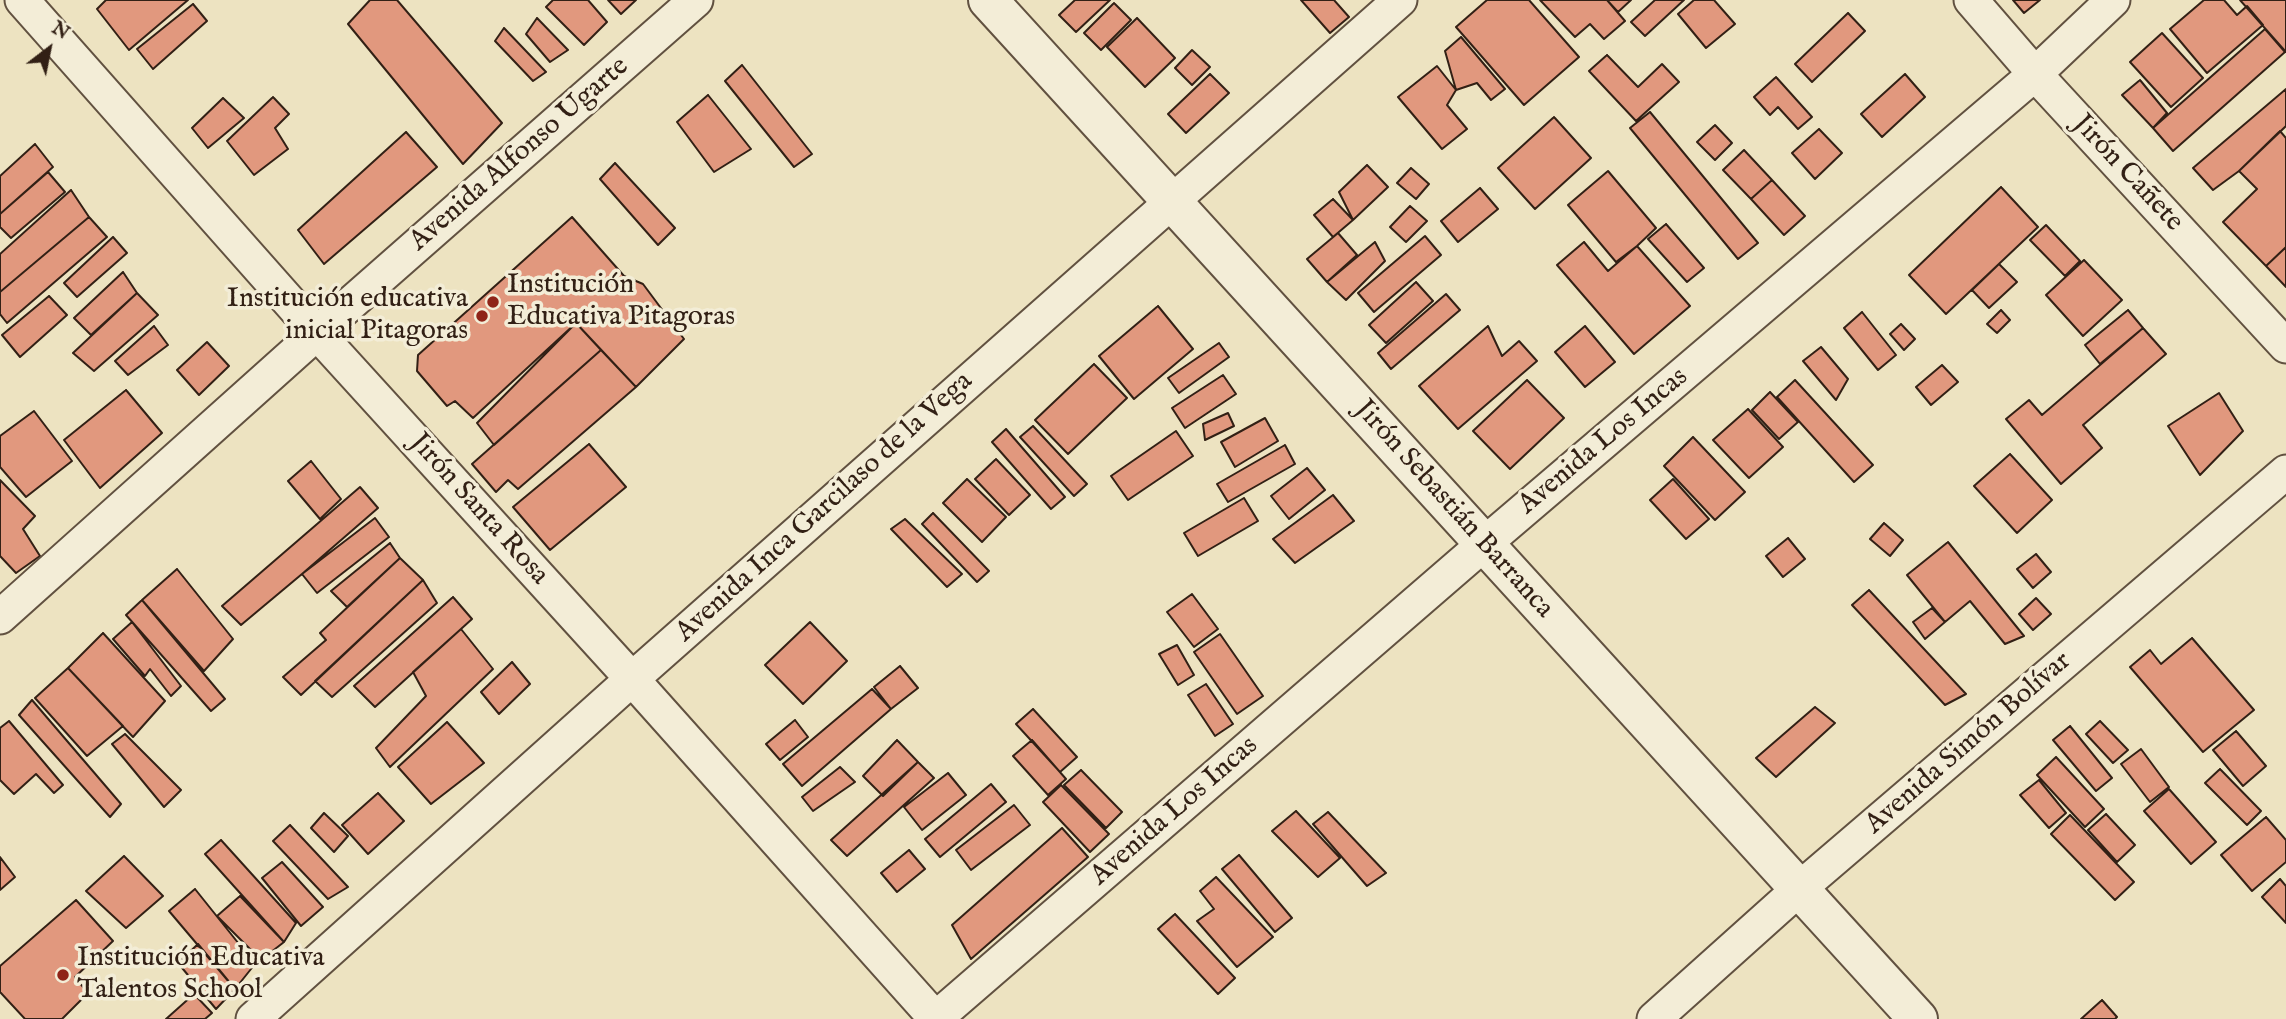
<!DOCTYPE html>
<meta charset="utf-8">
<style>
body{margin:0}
#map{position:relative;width:2286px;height:1019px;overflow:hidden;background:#ede3c1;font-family:"IM FELL English",serif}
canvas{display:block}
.north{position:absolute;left:14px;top:14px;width:70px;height:70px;-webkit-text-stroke:5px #f3edd7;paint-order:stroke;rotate:32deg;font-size:19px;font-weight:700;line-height:28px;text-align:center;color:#322015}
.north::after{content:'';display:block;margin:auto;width:24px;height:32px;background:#322015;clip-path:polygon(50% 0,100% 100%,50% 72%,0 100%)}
</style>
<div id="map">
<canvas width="2286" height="1019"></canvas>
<div class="north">N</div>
</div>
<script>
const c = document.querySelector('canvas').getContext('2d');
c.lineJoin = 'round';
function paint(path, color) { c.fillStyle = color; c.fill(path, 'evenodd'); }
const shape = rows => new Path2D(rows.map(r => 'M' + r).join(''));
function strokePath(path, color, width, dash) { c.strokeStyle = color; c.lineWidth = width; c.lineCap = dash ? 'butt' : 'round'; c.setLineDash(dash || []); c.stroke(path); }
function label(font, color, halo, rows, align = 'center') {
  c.font = font + ' "IM FELL English",serif'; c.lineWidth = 7; c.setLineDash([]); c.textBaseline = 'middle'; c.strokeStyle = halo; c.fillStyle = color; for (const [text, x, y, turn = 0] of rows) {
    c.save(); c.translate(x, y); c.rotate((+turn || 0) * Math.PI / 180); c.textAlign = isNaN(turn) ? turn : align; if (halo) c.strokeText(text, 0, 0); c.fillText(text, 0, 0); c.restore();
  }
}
const building = shape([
 [106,0,188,0,129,50,97,9,106,0],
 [370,0,397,0,502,123,463,164,348,24,370,0],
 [553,0,588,0,607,22,584,45,546,7,553,0],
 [608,0,636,0,621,14,608,0],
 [1075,0,1110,0,1076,32,1059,15,1075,0],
 [1301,0,1334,0,1349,17,1330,33,1301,0],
 [1487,0,1529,0,1579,57,1524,105,1456,27,1487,0],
 [1540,0,1607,0,1625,21,1604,39,1590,24,1575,37,1540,0],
 [1607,0,1631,0,1618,12,1607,0],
 [1655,0,1684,0,1645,36,1631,22,1655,0],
 [1694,0,1714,0,1735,24,1706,48,1678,14,1694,0],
 [2013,0,2040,0,2024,13,2013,0],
 [2204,0,2224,0,2237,15,2247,6,2263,25,2207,73,2170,29,2204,0],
 [2240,0,2286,0,2286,52,2240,0],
 [1114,3,1131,20,1101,50,1084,33,1114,3],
 [193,4,207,21,153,69,137,49,193,4],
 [1848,13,1865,31,1812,82,1795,64,1848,13],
 [537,18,568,50,550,62,526,34,537,18],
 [1137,18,1175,58,1145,87,1107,47,1137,18],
 [504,28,546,72,533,81,495,41,504,28],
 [2265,29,2285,52,2173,151,2153,128,2265,29],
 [2162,33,2203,78,2171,107,2130,62,2162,33],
 [1461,37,1505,89,1491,100,1477,83,1456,90,1445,51,1461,37],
 [1192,50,1210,67,1192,85,1175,68,1192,50],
 [1607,55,1638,87,1662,64,1679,82,1636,121,1589,71,1607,55],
 [742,65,812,154,794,167,725,81,742,65],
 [1437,66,1456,90,1447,105,1467,129,1442,149,1398,97,1437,66],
 [1210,74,1229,93,1186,133,1168,114,1210,74],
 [1905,74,1925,97,1882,137,1861,114,1905,74],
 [1776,77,1812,117,1798,129,1778,107,1770,115,1754,97,1776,77],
 [2140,80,2167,113,2153,128,2122,95,2140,80],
 [2286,89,2286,126,2239,171,2213,190,2193,168,2286,89],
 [708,95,751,149,714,172,677,122,708,95],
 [273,97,289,114,275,128,288,149,254,175,227,141,273,97],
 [223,98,244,118,208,148,192,128,223,98],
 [1650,112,1758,243,1738,259,1630,128,1650,112],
 [1554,117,1591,158,1535,209,1498,168,1554,117],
 [1715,125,1732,143,1715,160,1697,142,1715,125],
 [1819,129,1842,153,1815,179,1792,153,1819,129],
 [2280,131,2286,138,2286,247,2266,266,2223,222,2257,189,2239,171,2280,131],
 [406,132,437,167,324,264,298,230,406,132],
 [35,144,53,167,0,214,0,176,35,144],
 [1744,150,1772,180,1751,199,1723,170,1744,150],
 [615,163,675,228,658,245,600,179,615,163],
 [1367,165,1388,187,1353,220,1339,192,1367,165],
 [1411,168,1429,184,1416,199,1397,183,1411,168],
 [1608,171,1656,228,1637,246,1616,262,1568,205,1608,171],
 [48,172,65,192,11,238,0,227,0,214,48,172],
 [1772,180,1805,216,1784,235,1751,199,1772,180],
 [2001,187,2038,227,1946,314,1909,275,2001,187],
 [1480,188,1498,209,1458,242,1441,221,1480,188],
 [71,190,89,217,0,292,0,254,71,190],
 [1333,199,1353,220,1333,237,1314,215,1333,199],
 [1410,206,1427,221,1406,242,1390,227,1410,206],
 [89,217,107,237,7,323,0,314,0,292,89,217],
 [572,217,624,276,643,284,684,339,636,387,576,323,473,418,455,401,447,406,417,371,418,355,572,217],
 [1666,224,1704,268,1687,282,1648,239,1666,224],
 [2046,225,2080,261,2065,276,2030,240,2046,225],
 [1338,233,1357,255,1327,282,1307,259,1338,233],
 [1425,236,1441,255,1374,312,1358,293,1425,236],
 [113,237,127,253,77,297,64,283,113,237],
 [1375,242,1385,261,1346,300,1327,282,1375,242],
 [1584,242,1608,271,1637,246,1690,306,1634,354,1557,265,1584,242],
 [2286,247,2286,287,2266,266,2286,247],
 [2084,260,2122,300,2083,336,2046,295,2084,260],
 [1999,264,2017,282,1989,308,1972,290,1999,264],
 [123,272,137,293,91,335,74,318,123,272],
 [1416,282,1433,301,1386,343,1369,325,1416,282],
 [137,293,158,315,94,371,73,353,137,293],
 [1446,294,1460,310,1391,369,1378,353,1446,294],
 [49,296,67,315,20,357,2,335,49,296],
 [1158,306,1193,349,1134,399,1099,356,1158,306],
 [2001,310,2010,320,1997,333,1987,324,2001,310],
 [2128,310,2143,328,2100,364,2085,345,2128,310],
 [1862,312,1896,355,1878,370,1844,328,1862,312],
 [576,323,601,350,494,445,477,423,576,323],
 [1901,324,1915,339,1904,350,1890,334,1901,324],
 [154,326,168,345,128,375,115,361,154,326],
 [1488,326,1502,356,1519,341,1537,361,1458,429,1419,386,1488,326],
 [1585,326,1615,362,1585,387,1555,352,1585,326],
 [2143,328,2166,354,2083,425,2102,448,2061,484,2006,419,2029,400,2042,415,2143,328],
 [207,342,229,366,199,395,177,370,207,342],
 [1219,343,1229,357,1179,393,1168,378,1219,343],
 [1821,347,1848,379,1836,400,1803,361,1821,347],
 [601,350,636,387,518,489,508,480,496,492,472,464,601,350],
 [1094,364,1127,398,1068,454,1035,420,1094,364],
 [1942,365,1958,382,1931,405,1916,387,1942,365],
 [1223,375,1236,394,1185,428,1172,408,1223,375],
 [1527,380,1564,418,1510,469,1473,431,1527,380],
 [1795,380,1873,465,1854,482,1777,397,1795,380],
 [126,390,162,433,100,488,64,440,126,390],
 [1770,392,1798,422,1779,439,1752,410,1770,392],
 [2219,393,2243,431,2200,475,2168,426,2219,393],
 [1748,409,1783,447,1749,478,1713,440,1748,409],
 [34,411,72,461,26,497,0,467,0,436,34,411],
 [1228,413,1234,426,1205,440,1203,424,1228,413],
 [1265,418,1278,441,1235,467,1221,442,1265,418],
 [1033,426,1087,484,1074,496,1020,437,1033,426],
 [1006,429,1065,497,1051,509,992,442,1006,429],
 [1176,431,1193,456,1128,500,1111,476,1176,431],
 [1693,437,1745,492,1715,520,1664,466,1693,437],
 [589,444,626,487,550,550,513,507,589,444],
 [1285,445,1295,464,1228,502,1217,484,1285,445],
 [2010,454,2052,500,2017,533,1974,486,2010,454],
 [996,459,1030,495,1009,515,975,479,996,459],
 [311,461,341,499,320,519,288,481,311,461],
 [1307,468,1325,490,1289,519,1271,496,1307,468],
 [967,479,1006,517,982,542,943,503,967,479],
 [1673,479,1709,519,1686,539,1650,500,1673,479],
 [0,480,35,516,23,529,40,556,16,573,0,556,0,480],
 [360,487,378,508,302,574,241,625,222,606,360,487],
 [1333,495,1354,521,1295,563,1273,539,1333,495],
 [1244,498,1258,521,1198,556,1184,533,1244,498],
 [933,513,989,571,977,582,922,524,933,513],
 [375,518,389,537,317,593,302,574,375,518],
 [905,519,962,574,947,587,891,529,905,519],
 [1884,523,1903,540,1890,556,1870,539,1884,523],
 [1788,538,1805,559,1783,577,1766,556,1788,538],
 [1948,542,2024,636,2005,644,1970,601,1945,622,1907,575,1948,542],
 [390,543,400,558,347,607,331,591,390,543],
 [2036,554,2051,572,2033,588,2017,569,2036,554],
 [400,558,423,580,301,695,283,677,326,640,320,633,400,558],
 [177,569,233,639,204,671,142,600,177,569],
 [423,580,437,603,332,697,315,681,423,580],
 [1869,590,1966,694,1945,705,1852,605,1869,590],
 [1192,594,1218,629,1194,647,1167,612,1192,594],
 [453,597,472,619,375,707,354,686,453,597],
 [2036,598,2051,614,2033,630,2019,614,2036,598],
 [142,600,225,699,211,711,126,615,142,600],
 [1932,608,1945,622,1925,639,1913,622,1932,608],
 [132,622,181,686,171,696,150,669,145,676,113,639,132,622],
 [810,622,847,661,803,704,765,665,810,622],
 [461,629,493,669,390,767,376,748,426,696,413,672,461,629],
 [103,633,165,701,133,737,68,668,103,633],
 [1220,634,1263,696,1237,714,1194,652,1220,634],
 [2192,638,2254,710,2203,752,2130,667,2150,650,2161,664,2192,638],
 [1177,645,1194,675,1178,685,1159,654,1177,645],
 [512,662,530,684,499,714,481,692,512,662],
 [900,666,918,688,891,709,874,687,900,666],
 [68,668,123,726,87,756,35,698,68,668],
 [1206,684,1233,724,1215,736,1188,695,1206,684],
 [872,689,891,709,802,786,783,764,872,689],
 [32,700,121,804,110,817,19,715,32,700],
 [1815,707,1835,723,1776,777,1756,758,1815,707],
 [1033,709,1077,757,1060,772,1016,724,1033,709],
 [795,720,808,737,780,760,766,744,795,720],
 [9,721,63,785,54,793,36,774,14,794,0,780,0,728,9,721],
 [2100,721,2128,750,2113,763,2086,734,2100,721],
 [447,722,484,763,431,804,398,767,447,722],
 [2070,726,2112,778,2096,791,2053,740,2070,726],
 [2236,731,2266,766,2243,786,2213,750,2236,731],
 [125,734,181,790,164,807,112,744,125,734],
 [897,740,918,762,883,796,863,776,897,740],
 [1032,740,1066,779,1048,795,1013,756,1032,740],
 [2141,749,2169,787,2150,802,2121,764,2141,749],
 [2056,757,2104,809,2085,827,2037,775,2056,757],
 [918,762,934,778,847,856,831,840,918,762],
 [840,767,855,782,813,811,802,797,840,767],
 [2220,769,2261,811,2247,825,2205,783,2220,769],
 [1081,770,1122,812,1106,828,1064,785,1081,770],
 [948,773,966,795,922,830,904,807,948,773],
 [2039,780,2066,813,2049,828,2020,795,2039,780],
 [991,784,1006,802,940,857,925,839,991,784],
 [1061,785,1109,834,1090,852,1043,802,1061,785],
 [2169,789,2216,842,2191,864,2144,811,2169,789],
 [378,793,404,821,368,854,342,825,378,793],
 [1014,805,1030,825,971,870,956,850,1014,805],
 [1296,811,1340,858,1318,877,1272,831,1296,811],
 [1328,812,1386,873,1367,886,1313,824,1328,812],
 [324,813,348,836,334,852,311,828,324,813],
 [2106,814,2135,845,2117,862,2088,830,2106,814],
 [2070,815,2134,882,2115,900,2051,834,2070,815],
 [2266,817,2286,840,2286,862,2252,891,2221,855,2266,817],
 [290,825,348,887,328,899,273,841,290,825],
 [1062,828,1088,857,971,959,952,925,1062,828],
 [221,840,296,923,284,942,205,854,221,840],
 [909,850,925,869,897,892,881,873,909,850],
 [1239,855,1292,918,1275,932,1222,869,1239,855],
 [124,856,163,896,126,928,86,891,124,856],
 [0,857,15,877,0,890,0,857],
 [282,862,323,907,301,926,262,878,282,862],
 [1216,877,1273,937,1237,967,1197,921,1214,909,1200,891,1216,877],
 [2280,879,2286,886,2286,923,2262,897,2280,879],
 [195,889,255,964,235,989,169,911,195,889],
 [240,896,284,942,261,960,217,916,240,896],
 [76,900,113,941,75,977,88,993,62,1019,25,1019,0,992,0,966,76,900],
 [1175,914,1235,978,1218,994,1158,929,1175,914],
 [198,944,235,989,216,1009,178,963,198,944],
 [194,994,212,1013,205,1019,166,1019,194,994],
 [2102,1000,2117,1017,2115,1019,2081,1019,2102,1000]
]);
const minor = shape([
 [22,0,317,333,632,679,936,1019],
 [1971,0,2035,74,2286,346],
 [0,617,317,333,696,0],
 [253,1019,632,679,1400,0],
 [935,1019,1484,544,2035,74,2113,0],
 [1654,1019,1799,889,2286,472]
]);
const tertiary = shape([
 [988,0,1918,1019]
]);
const markers = [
 [493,302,7,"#8f2418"],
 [482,316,7,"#8f2418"],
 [63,975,7,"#8f2418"]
];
const streetNames = [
 ["Avenida Alfonso Ugarte",520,155,-41],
 ["Jirón Cañete",2127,174,47],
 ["Avenida Los Incas",1604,442,-40],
 ["Avenida Inca Garcilaso de la Vega",825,508,-42],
 ["Jirón Santa Rosa",478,510,48],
 ["Jirón Sebastián Barranca",1453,510,48],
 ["Avenida Simón Bolívar",1969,744,-41],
 ["Avenida Los Incas",1175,812,-41]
];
const poiNames = [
 ["Institución",507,286],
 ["Educativa Pitagoras",507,318],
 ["Institución educativa",468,300,"right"],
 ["inicial Pitagoras",468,332,"right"],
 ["Institución Educativa",77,959],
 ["Talentos School",77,991]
];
paint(building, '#e1987e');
strokePath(building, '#322015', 2);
strokePath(minor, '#615140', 37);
strokePath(tertiary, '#615140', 42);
strokePath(minor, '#f3edd7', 33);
strokePath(tertiary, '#f3edd7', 38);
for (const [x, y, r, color] of markers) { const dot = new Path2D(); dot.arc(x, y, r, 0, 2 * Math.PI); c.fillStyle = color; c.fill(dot); strokePath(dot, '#f3edd7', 2.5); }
label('28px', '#322015', '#f3edd7', streetNames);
label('28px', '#322015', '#f3edd7', poiNames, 'left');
</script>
